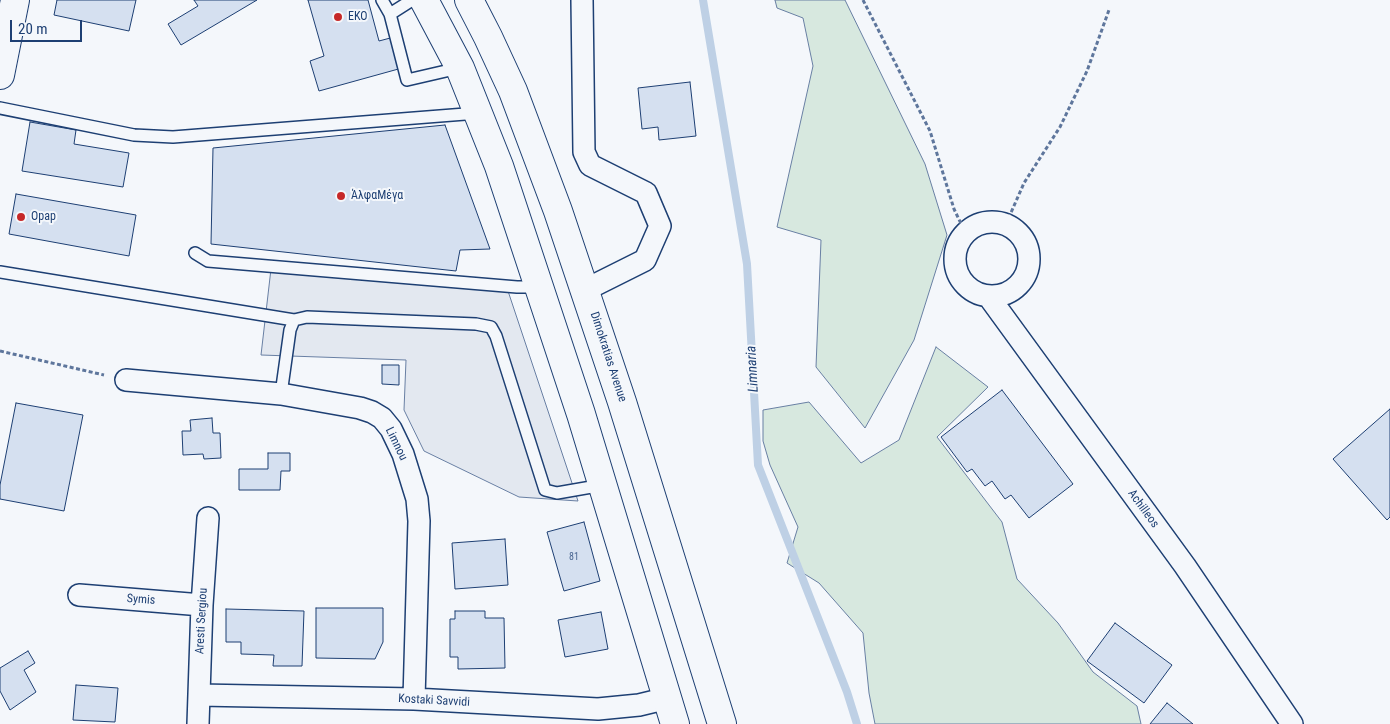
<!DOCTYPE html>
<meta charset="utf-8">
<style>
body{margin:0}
#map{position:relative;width:1390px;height:724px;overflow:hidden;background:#f4f7fb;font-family:"Roboto Condensed",sans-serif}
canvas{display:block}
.scale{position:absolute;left:10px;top:20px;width:72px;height:22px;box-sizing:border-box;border:2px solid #1d3f73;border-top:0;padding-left:6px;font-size:15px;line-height:18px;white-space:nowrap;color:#1d3f73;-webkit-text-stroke:4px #f4f7fb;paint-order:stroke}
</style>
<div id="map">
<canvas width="1390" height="724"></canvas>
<div class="scale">20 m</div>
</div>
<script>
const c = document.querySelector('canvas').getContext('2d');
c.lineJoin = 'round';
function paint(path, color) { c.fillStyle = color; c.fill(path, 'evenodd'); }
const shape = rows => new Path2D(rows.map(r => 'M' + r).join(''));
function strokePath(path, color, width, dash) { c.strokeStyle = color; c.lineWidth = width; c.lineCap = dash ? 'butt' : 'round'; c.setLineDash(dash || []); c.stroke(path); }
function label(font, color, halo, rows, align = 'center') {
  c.font = font + ' "Roboto Condensed",sans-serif'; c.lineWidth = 4; c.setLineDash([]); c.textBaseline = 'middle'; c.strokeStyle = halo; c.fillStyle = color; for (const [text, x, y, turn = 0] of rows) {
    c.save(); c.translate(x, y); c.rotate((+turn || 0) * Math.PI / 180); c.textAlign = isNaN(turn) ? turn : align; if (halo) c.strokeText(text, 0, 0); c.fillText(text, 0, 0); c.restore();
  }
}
const green = shape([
 [775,0,845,0,925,164,947,235,914,340,865,428,816,367,821,240,777,227,813,66,803,18,777,8,775,0],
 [936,347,988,387,937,437,1002,522,1017,579,1058,623,1093,672,1137,706,1141,724,875,724,869,693,863,633,819,583,787,563,798,527,770,465,763,441,763,410,809,402,861,463,899,440,936,347]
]);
const parking = shape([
 [271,269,507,288,578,501,519,497,424,451,404,410,406,360,261,355,271,269]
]);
const stream = shape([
 [703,0,747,264,758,465,847,692,857,724]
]);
const building = shape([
 [57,0,136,0,129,31,54,15,57,0],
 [194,0,257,0,181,45,168,24,198,6,194,0],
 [308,0,368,0,379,41,394,37,402,68,319,91,310,61,324,56,308,0],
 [690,82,696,136,659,140,658,127,642,129,638,88,690,82],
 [30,122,76,130,74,144,129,153,123,187,22,171,30,122],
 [445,125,490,249,460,250,456,271,211,244,213,148,445,125],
 [16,194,136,215,129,256,9,234,16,194],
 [382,365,399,365,399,385,382,384,382,365],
 [1002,390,1073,484,1029,518,1011,495,1005,499,992,481,985,486,972,469,967,472,941,437,1002,390],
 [16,403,83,415,64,511,0,499,0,485,16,403],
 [1390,409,1390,517,1387,520,1333,459,1390,409],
 [212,418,213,433,220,433,221,458,204,459,203,454,183,455,182,431,191,431,190,420,212,418],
 [268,453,290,453,290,471,281,471,280,490,239,490,239,469,268,469,268,453],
 [584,522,600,581,564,591,547,532,584,522],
 [505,539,508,585,455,589,452,543,505,539],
 [316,608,383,608,383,642,375,659,316,658,316,608],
 [226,609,304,611,302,666,273,666,274,655,241,654,241,642,226,642,226,609],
 [455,611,485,611,485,618,504,618,505,668,458,669,458,657,450,657,450,619,455,619,455,611],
 [601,612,608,649,565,657,558,620,601,612],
 [1115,623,1172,665,1144,703,1087,661,1115,623],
 [28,651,35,663,24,670,36,692,10,710,0,691,0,668,28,651],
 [76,685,118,688,115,722,73,720,76,685],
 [1167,703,1193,724,1150,724,1167,703]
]);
const path = shape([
 [863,0,930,131,954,209,965,232],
 [1006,224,1024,183,1060,127,1087,71,1109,10],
 [0,351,104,375]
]);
const service = shape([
 [382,0,390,14,407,80,459,68],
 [390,14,412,0],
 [0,108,134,135,173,137,478,113],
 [195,253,208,261,517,287,540,287],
 [0,272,294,320,307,317,476,324,491,327,496,336,545,490,557,493,603,485],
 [281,394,290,330,294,320]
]);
const minor = shape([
 [582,0,584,152,590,165,646,193,660,226,645,260,585,290],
 '955 259a37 37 0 1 1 74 0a37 37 0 1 1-74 0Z',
 [989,297,1185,566,1292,724],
 [126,380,281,394,360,408,372,412,382,418,391,429,403,454,417,499,419,521,414,699],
 [79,595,202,605],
 [199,695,414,699,598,709,639,705,668,698],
 [198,724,202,605,208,518]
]);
const tertiary = shape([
 [0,75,15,0]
]);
const trunk = shape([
 [424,0,460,68,499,166,581,414,675,724],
 [469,0,488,37,513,91,558,211,622,402,722,724]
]);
const markers = [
 [338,17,5,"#c62828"],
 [341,196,5,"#c62828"],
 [21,217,5,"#c62828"]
];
const numberNames = [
 ["81",574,557]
];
const poiNames = [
 ["EKO",348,17],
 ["ΆλφαΜέγα",351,196],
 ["Opap",31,217]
];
const streetNames = [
 ["Dimokratias Avenue",608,357,72],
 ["Limnou",396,444,64],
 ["Achilleos",1143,509,54],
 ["Symis",141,600,4],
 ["Aresti Sergiou",202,621,-87],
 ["Kostaki Savvidi",434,701,3]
];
const waterNames = [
 ["Limnaria",753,369,-93]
];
paint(green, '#d7e8df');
strokePath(green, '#687fa3', 1);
paint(parking, '#e3e8f0');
strokePath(parking, '#687fa3', 1);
strokePath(stream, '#bed0e5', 8);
paint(building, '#d5e0f0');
strokePath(building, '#1d3f73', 1);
strokePath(service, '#1d3f73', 14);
strokePath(minor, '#1d3f73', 24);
strokePath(tertiary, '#1d3f73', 30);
strokePath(trunk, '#1d3f73', 30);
strokePath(path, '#5e769c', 3, [4, 2.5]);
strokePath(service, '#f4f7fb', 11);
strokePath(minor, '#f4f7fb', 21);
strokePath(tertiary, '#f4f7fb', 28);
strokePath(trunk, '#f4f7fb', 28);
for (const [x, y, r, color] of markers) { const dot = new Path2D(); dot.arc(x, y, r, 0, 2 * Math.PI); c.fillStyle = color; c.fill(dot); strokePath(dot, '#f4f7fb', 2); }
label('10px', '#4b6792', null, numberNames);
label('12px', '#1d3f73', '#f4f7fb', poiNames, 'left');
label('12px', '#1d3f73', '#f4f7fb', streetNames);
label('italic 14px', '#1d3f73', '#f4f7fb', waterNames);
</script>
